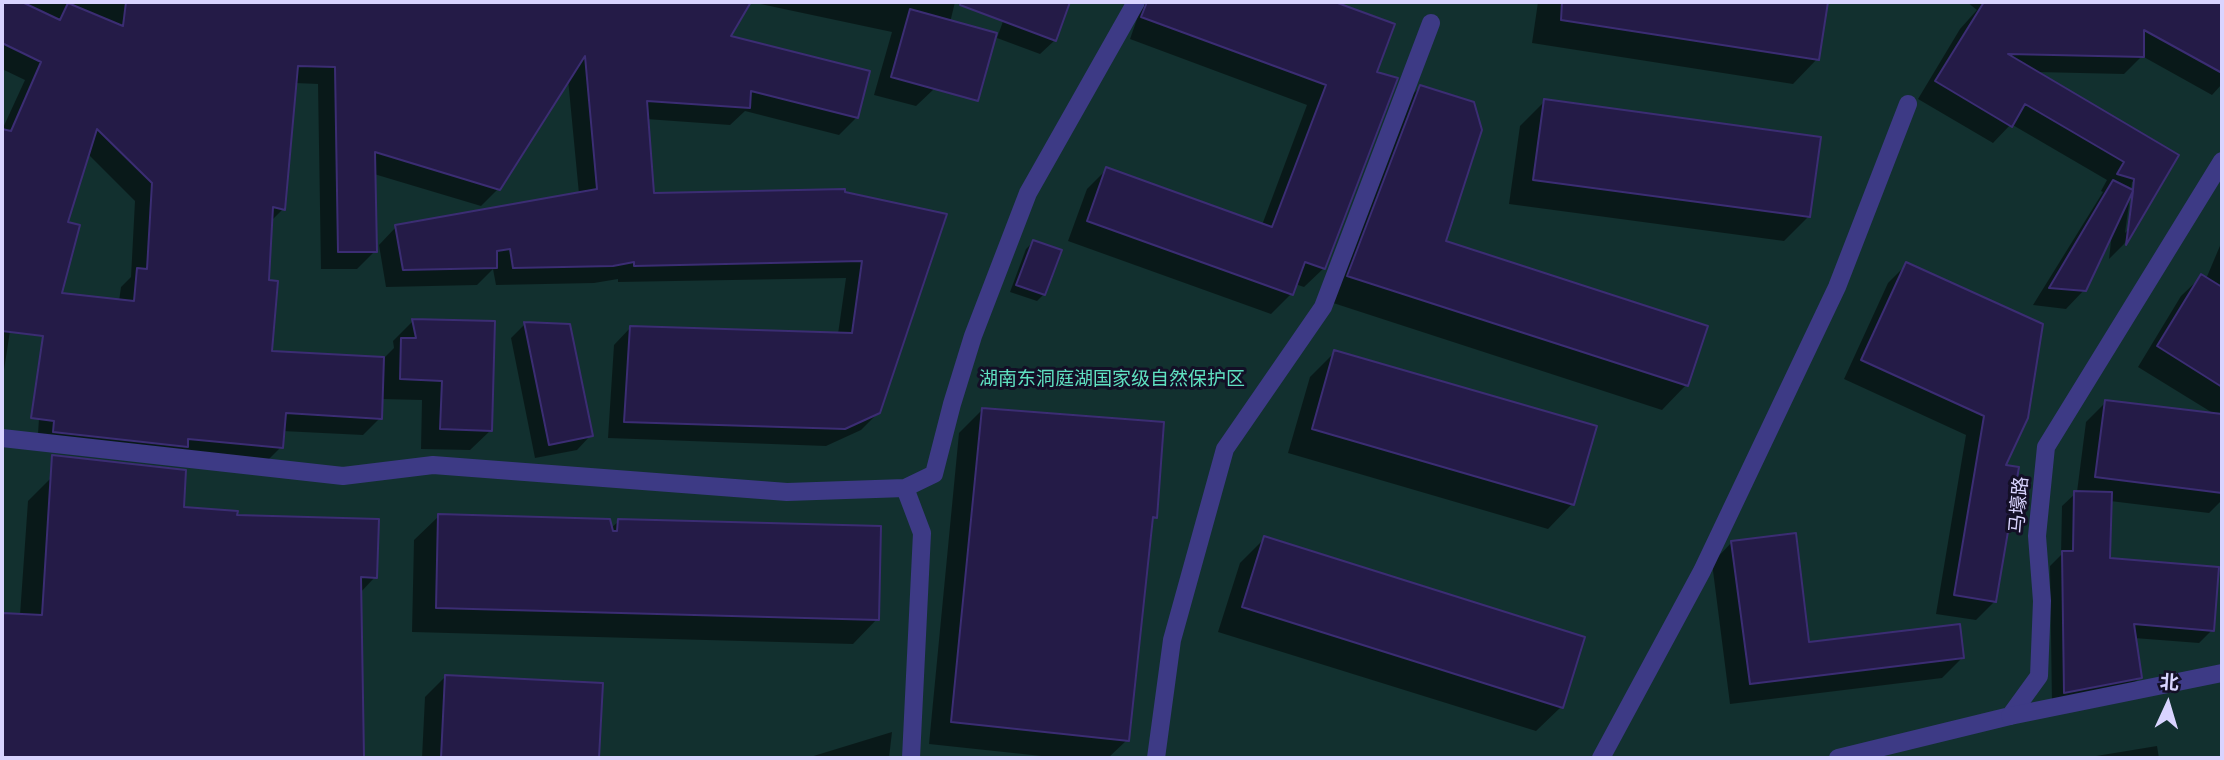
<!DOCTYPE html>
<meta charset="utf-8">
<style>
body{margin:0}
#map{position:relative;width:2224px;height:760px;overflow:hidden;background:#130f26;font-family:"DM Sans","Noto Sans SC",sans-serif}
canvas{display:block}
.frame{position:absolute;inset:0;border:4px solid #d9d4ff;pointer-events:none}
.north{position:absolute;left:2133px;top:669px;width:70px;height:70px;-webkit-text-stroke:5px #130f26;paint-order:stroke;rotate:4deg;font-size:19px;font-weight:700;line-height:28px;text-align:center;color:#d9d4ff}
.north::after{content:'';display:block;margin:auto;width:24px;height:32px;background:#d9d4ff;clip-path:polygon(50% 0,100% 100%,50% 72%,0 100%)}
</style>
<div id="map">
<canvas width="2224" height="760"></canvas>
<div class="frame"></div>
<div class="north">北</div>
</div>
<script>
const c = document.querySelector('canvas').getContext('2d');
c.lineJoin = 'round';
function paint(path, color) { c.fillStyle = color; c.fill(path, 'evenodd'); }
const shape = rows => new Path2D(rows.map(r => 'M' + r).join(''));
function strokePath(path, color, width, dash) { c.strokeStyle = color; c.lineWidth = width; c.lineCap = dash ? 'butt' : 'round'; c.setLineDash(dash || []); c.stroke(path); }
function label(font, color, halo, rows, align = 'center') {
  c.font = font + ' "DM Sans","Noto Sans SC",sans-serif'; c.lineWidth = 6; c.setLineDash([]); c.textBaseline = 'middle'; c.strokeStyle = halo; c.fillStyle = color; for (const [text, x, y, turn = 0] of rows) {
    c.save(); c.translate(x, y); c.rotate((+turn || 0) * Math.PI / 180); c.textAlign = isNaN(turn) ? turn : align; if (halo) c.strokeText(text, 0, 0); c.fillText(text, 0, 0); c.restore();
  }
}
const green = shape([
 [2,2,2222,2,2222,758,2,758]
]);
const shadow = shape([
 [2,2,614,2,675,30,691,2,749,2,729,37,857,117,839,135,745,111,730,125,646,119,653,194,844,194,945,215,879,412,861,430,826,446,608,438,614,345,631,327,838,334,846,278,618,282,618,279,594,283,496,285,493,269,477,285,386,287,379,245,396,227,579,194,568,79,499,188,481,206,374,174,375,251,357,269,321,269,318,84,295,83,283,209,270,222,267,281,270,353,383,359,394,348,393,341,413,321,491,430,470,450,421,449,422,400,381,399,380,418,363,435,282,431,281,447,263,465,37,449,46,312,119,301,121,287,131,277,135,201,88,154,20,266,2,383,2,130,25,80,2,69],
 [751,2,955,2,934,89,916,106,874,95,892,32],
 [1010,2,1069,2,1055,40,1040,54,997,38],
 [1143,2,1330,2,1393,25,1375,73,1324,268,1304,287,1295,284,1291,294,1271,314,1068,241,1087,189,1107,169,1262,225,1307,105,1130,39],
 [1538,2,1826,2,1817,59,1793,84,1532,43],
 [1967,2,2222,2,2222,84,2212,95,2142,56,2124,74,2036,72,2177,155,2124,244,2109,259,2112,232,2084,290,2066,309,2033,305,2103,192,2101,191,2107,180,2011,124,1993,143,1918,99,1960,29,1977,10],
 [2132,182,2135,182,2129,229,2125,233],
 [1420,87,1444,242,1686,385,1662,410,1324,300,1395,112],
 [1545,101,1808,217,1784,241,1509,204,1520,126],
 [2222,241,2222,500,2209,513,2110,501,2108,559,2212,630,2199,643,2134,638,2140,677,2127,690,2052,705,2050,566,2061,555,2062,506,2077,492,2086,422,2106,402,2216,415,2138,367,2181,296,2202,276,2206,279],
 [1033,242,1044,294,1037,301,1010,292,1026,249],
 [1907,264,2026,417,2003,466,1995,601,1976,620,1936,614,1966,435,1844,379,1888,283],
 [525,324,591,435,577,450,535,458,511,338],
 [1335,352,1572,504,1548,529,1288,453,1310,377],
 [982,410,1155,517,1151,521,1127,740,1108,758,1060,758,929,744,959,433],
 [51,478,182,509,236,516,375,577,360,593,363,758,2,758,2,615,20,615,28,501],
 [439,516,610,529,619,521,877,619,853,644,412,632,414,540],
 [1265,538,1561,707,1536,731,1218,632,1240,563],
 [1732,542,1808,644,1962,658,1942,678,1730,704,1712,563],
 [445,677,597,756,422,758,425,697],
 [892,732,889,758,807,758],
 [2157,746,2159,758,2084,758]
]);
const building = shape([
 [2,2,22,2,60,20,68,3,123,26,126,2,751,2,731,36,870,71,858,118,751,91,750,108,647,101,654,193,845,189,845,192,947,214,880,413,845,429,624,422,630,326,852,333,862,261,634,266,634,262,613,266,513,268,510,249,497,251,497,268,403,270,395,225,597,189,585,56,500,190,375,152,377,252,338,252,335,67,298,66,285,210,273,207,269,280,278,281,272,351,384,357,382,419,286,413,283,448,188,439,188,447,53,432,54,421,31,418,43,336,2,331,2,129,11,131,41,62,2,43,2,2],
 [97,129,152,183,147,269,137,268,134,301,62,293,80,225,68,222,97,129],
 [961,2,1070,2,1056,41,960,5,961,2],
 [1147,2,1335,2,1395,24,1377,72,1398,78,1325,269,1305,262,1293,295,1087,221,1106,167,1272,227,1326,85,1141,17,1147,2],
 [1562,2,1828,2,1819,60,1561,20,1562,2],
 [1984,2,2222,2,2222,73,2144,30,2144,57,2008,54,2179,155,2126,245,2133,191,2086,291,2049,288,2113,180,2133,190,2134,179,2117,174,2124,162,2025,104,2012,127,1935,81,1984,2],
 [910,9,997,33,978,101,891,77,910,9],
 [1420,85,1474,102,1482,130,1446,241,1708,326,1688,386,1347,276,1420,85],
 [1544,99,1821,137,1810,217,1533,180,1544,99],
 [1033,240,1062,250,1045,295,1016,285,1033,240],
 [1906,262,2043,324,2028,418,2006,465,2019,467,1996,602,1954,595,1984,416,1861,360,1906,262],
 [2201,274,2222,287,2222,387,2157,346,2201,274],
 [412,319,495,321,492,431,440,429,442,381,400,379,401,338,416,338,412,319],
 [524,322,570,324,593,436,549,445,524,322],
 [1334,350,1597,426,1574,505,1312,429,1334,350],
 [2105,400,2222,414,2222,493,2095,477,2105,400],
 [982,408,1164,422,1157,518,1153,517,1129,741,951,722,982,408],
 [52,455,186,470,184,507,238,511,237,515,379,519,377,578,361,577,364,758,2,758,2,613,42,615,52,455],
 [2074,491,2112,492,2110,558,2219,567,2214,631,2134,624,2142,678,2064,693,2062,551,2073,551,2074,491],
 [438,514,610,519,613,531,617,531,618,519,881,526,879,620,436,608,438,514],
 [1796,533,1809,642,1960,624,1964,658,1750,684,1731,541,1796,533],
 [1264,536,1585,637,1563,708,1242,607,1264,536],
 [445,675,603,683,599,758,441,758,445,675]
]);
const minor = shape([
 [2,438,343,476,433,465,787,492,905,488,922,533,911,758],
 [905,488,934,474,952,404,973,336,1028,193,1136,2],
 [1156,758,1172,640,1225,449,1323,307,1431,23],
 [1601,758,1702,571,1837,287,1908,104],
 [1838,758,2010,716,2039,676,2042,601,2037,536,2046,447,2222,161]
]);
const tertiary = shape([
 [2010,716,2222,673]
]);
const parkNames = [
 ["湖南东洞庭湖国家级自然保护区",1112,380]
];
const streetNames = [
 ["马壕路",2020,505,-85]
];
paint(green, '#12302f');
paint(shadow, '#0007');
paint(building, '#241b47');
strokePath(building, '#3b2d73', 2);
strokePath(minor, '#3d3a85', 18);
strokePath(tertiary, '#3d3a85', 18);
label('19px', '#5fe0c0', '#130f26', parkNames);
label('19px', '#d9d4ff', '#130f26', streetNames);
</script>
